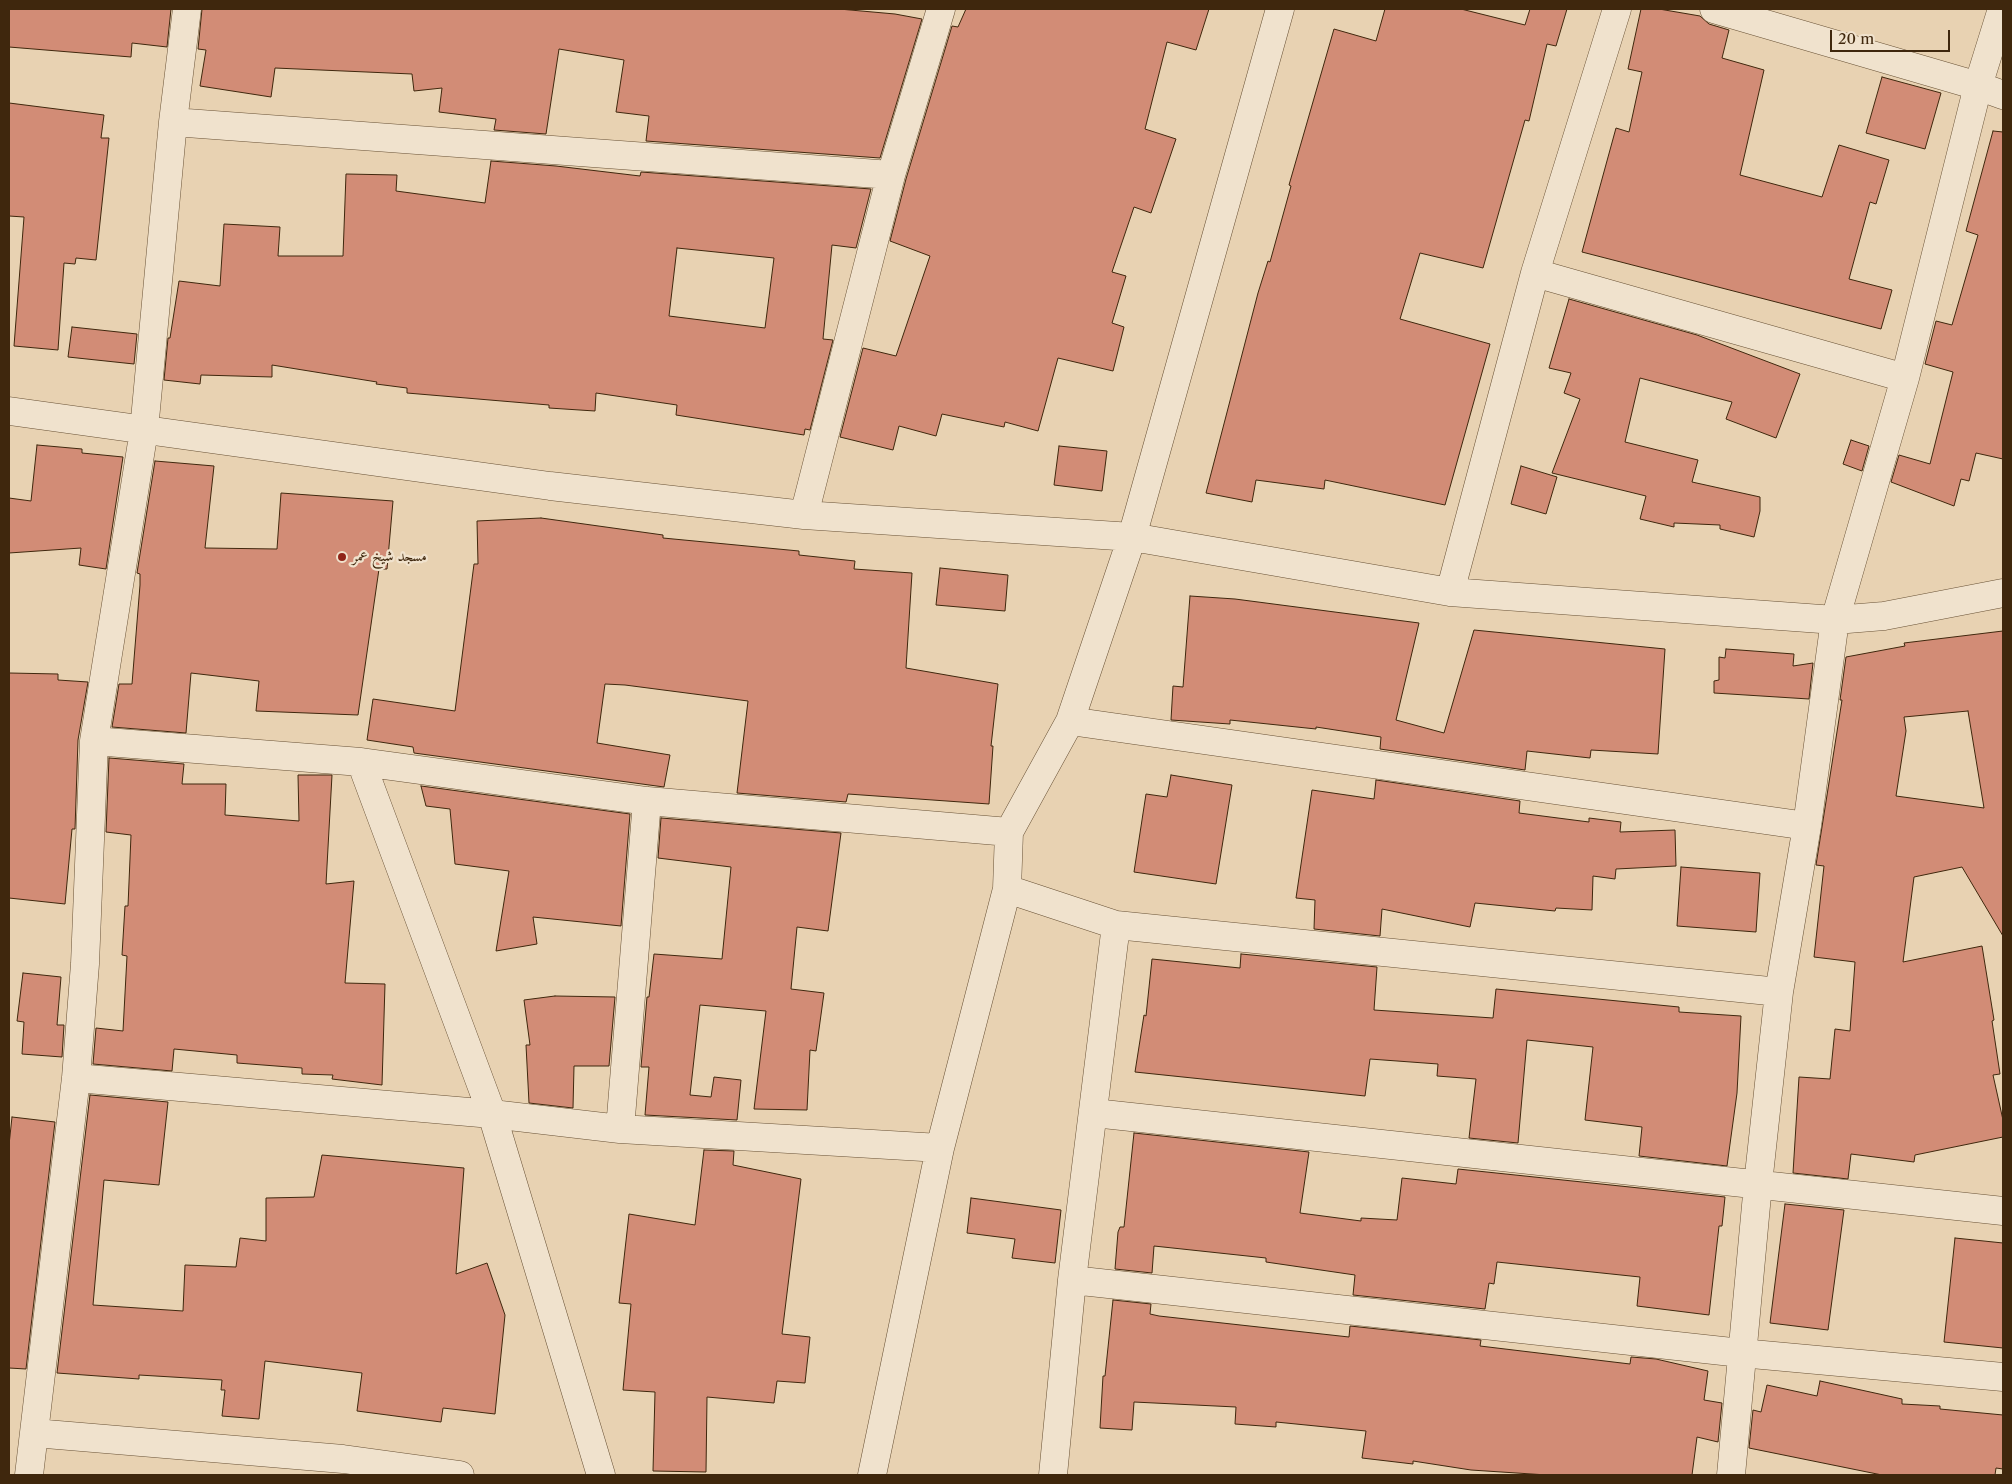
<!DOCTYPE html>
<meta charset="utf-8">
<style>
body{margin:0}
#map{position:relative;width:2012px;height:1484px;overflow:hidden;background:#e8d2b2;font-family:"Libre Caslon Text",serif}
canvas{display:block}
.frame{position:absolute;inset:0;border:10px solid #3f270d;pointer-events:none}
.scale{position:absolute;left:1830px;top:30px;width:120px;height:22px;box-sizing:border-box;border:2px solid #3f270d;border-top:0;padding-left:6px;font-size:15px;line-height:18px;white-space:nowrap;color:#3f270d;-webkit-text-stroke:4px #f0e2cd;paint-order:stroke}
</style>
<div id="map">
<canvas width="2012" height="1484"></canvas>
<div class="frame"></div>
<div class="scale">20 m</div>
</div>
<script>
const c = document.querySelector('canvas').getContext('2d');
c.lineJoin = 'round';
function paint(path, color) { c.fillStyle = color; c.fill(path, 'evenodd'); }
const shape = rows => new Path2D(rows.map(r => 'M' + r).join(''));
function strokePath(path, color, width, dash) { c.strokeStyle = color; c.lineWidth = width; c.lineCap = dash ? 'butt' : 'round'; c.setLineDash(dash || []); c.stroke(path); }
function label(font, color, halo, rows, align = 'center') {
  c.font = font + ' "Libre Caslon Text",Amiri,serif'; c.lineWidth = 4.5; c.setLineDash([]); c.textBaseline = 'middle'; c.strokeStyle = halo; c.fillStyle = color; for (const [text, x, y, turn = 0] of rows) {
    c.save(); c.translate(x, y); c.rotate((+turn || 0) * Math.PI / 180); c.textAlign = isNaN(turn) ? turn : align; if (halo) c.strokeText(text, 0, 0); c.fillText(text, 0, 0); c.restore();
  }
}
const building = shape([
 [9,9,171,9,167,47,132,43,131,57,9,47,9,9],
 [202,9,839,9,895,14,922,19,880,158,646,141,649,116,616,112,624,60,559,49,546,134,494,130,496,119,439,112,442,88,414,91,412,74,275,68,271,97,200,86,206,50,198,49,202,9],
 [966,9,1209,9,1196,50,1167,42,1145,129,1176,139,1151,213,1134,207,1112,272,1126,276,1112,323,1124,327,1113,371,1058,358,1038,431,1005,422,1004,427,942,414,936,436,899,426,893,450,840,437,863,348,896,356,930,256,890,241,906,179,952,26,958,27,966,9],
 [1385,9,1461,9,1525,25,1530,9,1567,9,1556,46,1547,44,1529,121,1525,120,1483,268,1420,253,1400,319,1490,344,1445,505,1325,480,1324,489,1256,480,1252,502,1206,493,1258,293,1268,261,1270,262,1291,186,1289,185,1334,29,1376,41,1385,9],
 [1641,9,1659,9,1700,16,1709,24,1729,30,1722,58,1764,70,1740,175,1822,197,1839,145,1889,160,1876,204,1870,202,1849,279,1892,290,1881,329,1582,252,1616,128,1629,132,1642,72,1628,69,1641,9],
 [1882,77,1941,93,1925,149,1866,133,1882,77],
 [9,103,104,115,101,138,109,138,96,260,76,258,75,264,64,263,58,350,14,346,24,217,9,216,9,103],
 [1993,131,2003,132,2003,459,1976,453,1969,481,1961,479,1954,506,1891,482,1899,455,1930,464,1953,372,1925,364,1936,321,1952,325,1978,235,1966,231,1993,131],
 [491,161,556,166,640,176,641,172,871,189,856,248,832,245,823,339,833,340,810,430,805,429,804,435,676,415,677,405,596,393,595,411,549,408,549,405,407,393,407,388,376,384,377,382,272,365,272,377,201,375,200,384,164,380,168,338,170,338,179,281,220,286,224,224,280,227,278,256,343,256,346,174,397,175,396,191,485,203,491,161],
 [677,248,774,258,765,328,669,316,677,248],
 [1569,299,1697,335,1800,374,1776,438,1726,419,1732,402,1640,378,1625,442,1698,460,1692,482,1760,497,1760,511,1754,537,1720,529,1720,525,1674,523,1674,527,1640,519,1646,496,1552,473,1580,399,1564,393,1571,373,1549,368,1569,299],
 [72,327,137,334,134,364,68,357,72,327],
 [1851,440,1869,446,1862,471,1843,464,1851,440],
 [37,445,82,449,82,453,123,457,106,569,79,565,81,548,9,553,9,498,31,501,37,445],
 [1059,446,1107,451,1102,491,1054,485,1059,446],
 [155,461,214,466,205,548,277,549,281,493,393,501,387,569,379,569,358,715,256,711,259,681,191,673,186,733,112,727,119,684,132,684,140,585,140,574,137,573,155,461],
 [1521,466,1557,477,1546,514,1511,504,1521,466],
 [541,518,663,535,663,538,799,551,799,555,855,561,854,569,912,573,906,668,998,684,991,746,993,746,989,804,848,794,846,802,737,793,748,701,625,685,605,684,597,743,670,755,664,787,414,753,413,747,367,740,373,699,455,711,474,564,478,564,477,521,541,518],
 [940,568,1008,575,1005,611,936,605,940,568],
 [1190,596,1235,599,1419,623,1396,720,1444,733,1474,630,1665,649,1658,754,1591,750,1590,758,1527,751,1525,770,1380,749,1381,737,1316,727,1316,729,1230,720,1230,724,1171,720,1173,686,1183,687,1190,596],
 [2003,631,2003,936,1962,867,1914,877,1903,962,1982,946,1994,1020,1992,1021,2000,1074,1993,1075,2003,1120,2003,1137,1915,1155,1914,1162,1851,1154,1848,1179,1793,1173,1799,1077,1830,1079,1835,1029,1850,1031,1855,962,1814,957,1824,866,1816,865,1842,700,1840,700,1846,657,1905,646,1904,643,2003,631],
 [1968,711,1984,808,1896,796,1906,731,1904,717,1968,711],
 [1726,649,1794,654,1793,666,1813,663,1809,699,1714,693,1714,681,1719,680,1719,657,1725,658,1726,649],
 [9,673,58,674,58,680,88,682,78,740,75,829,72,829,65,904,9,898,9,673],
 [109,758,184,764,182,784,226,784,225,815,299,821,298,775,332,775,326,884,354,881,345,983,385,984,382,1085,332,1079,333,1075,302,1074,302,1068,237,1063,237,1055,174,1049,172,1071,93,1064,96,1028,123,1031,127,956,122,955,125,906,128,906,131,835,106,832,109,758],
 [1171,775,1232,785,1216,884,1134,872,1146,794,1167,797,1171,775],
 [1376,780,1520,801,1519,813,1589,822,1589,818,1621,822,1620,832,1675,830,1676,866,1616,869,1615,879,1593,876,1592,910,1556,908,1555,911,1475,903,1470,927,1382,909,1380,936,1314,929,1315,900,1296,898,1312,790,1374,799,1376,780],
 [421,786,630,814,621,926,533,917,537,944,496,951,509,871,455,864,450,809,426,806,421,786],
 [661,818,841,833,828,931,797,927,791,989,824,993,816,1051,810,1050,807,1110,754,1109,766,1011,700,1005,690,1095,711,1097,714,1077,741,1080,737,1120,645,1115,649,1067,641,1067,647,997,649,997,654,954,722,959,731,867,658,858,661,818],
 [1681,867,1760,873,1756,932,1677,926,1681,867],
 [1241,954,1377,967,1374,1010,1493,1018,1496,989,1679,1007,1679,1012,1741,1016,1737,1093,1727,1166,1639,1156,1642,1127,1585,1120,1593,1047,1527,1040,1518,1143,1469,1138,1476,1079,1437,1076,1438,1064,1370,1059,1365,1096,1135,1072,1144,1015,1146,1016,1152,959,1240,968,1241,954],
 [23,973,61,977,57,1025,64,1025,62,1057,22,1054,24,1022,17,1021,23,973],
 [555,996,615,997,609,1066,574,1066,573,1108,529,1103,526,1045,530,1045,524,1000,555,996],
 [90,1095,168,1102,159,1185,104,1180,93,1305,183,1311,185,1265,236,1267,240,1238,266,1241,266,1198,314,1197,322,1155,464,1168,456,1274,487,1263,505,1315,495,1414,443,1408,441,1422,357,1411,362,1373,265,1361,259,1419,222,1416,225,1390,221,1390,222,1380,139,1375,139,1379,57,1373,90,1095],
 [12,1117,55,1122,26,1369,9,1368,9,1145,12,1117],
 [1134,1133,1309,1152,1300,1213,1361,1221,1361,1218,1397,1220,1402,1178,1456,1184,1458,1169,1725,1197,1722,1226,1719,1226,1709,1315,1637,1306,1640,1277,1497,1262,1494,1284,1489,1283,1485,1309,1353,1295,1355,1275,1266,1262,1266,1258,1154,1246,1152,1273,1115,1269,1118,1232,1120,1227,1124,1227,1134,1133],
 [704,1150,734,1151,733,1165,801,1179,782,1334,810,1337,805,1383,777,1381,774,1403,707,1397,706,1472,653,1471,655,1392,623,1390,631,1304,619,1303,629,1214,695,1225,704,1150],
 [971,1198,1061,1210,1055,1263,1012,1258,1015,1239,967,1233,971,1198],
 [1785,1204,1844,1210,1828,1330,1770,1323,1785,1204],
 [1955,1238,2003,1243,2003,1348,1944,1342,1955,1238],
 [1113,1300,1151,1304,1150,1314,1159,1316,1349,1337,1350,1326,1481,1340,1480,1346,1630,1364,1631,1357,1656,1359,1708,1371,1704,1400,1722,1403,1718,1442,1697,1437,1692,1475,1547,1475,1471,1470,1413,1461,1413,1464,1362,1458,1366,1431,1276,1422,1276,1427,1235,1424,1236,1407,1134,1402,1132,1430,1100,1428,1103,1376,1105,1376,1113,1300],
 [1820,1381,1902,1399,1902,1404,1940,1406,1940,1409,2003,1415,2003,1469,1996,1468,1995,1475,1882,1475,1749,1448,1753,1410,1761,1412,1767,1385,1817,1396,1820,1381]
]);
const street = shape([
 [1714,9,1978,86,2003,95],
 [173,122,187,9],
 [1535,273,1905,378],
 [9,411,550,486,804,515,1132,537,1450,592,1835,620,1884,616,2003,593],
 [804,515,891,175,941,9],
 [1450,592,1535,273,1617,9],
 [1070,721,1807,826],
 [94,741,361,762,647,801,1009,832],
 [361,762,492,1114,601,1475],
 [1007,889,1116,925,1779,992],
 [76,1078,492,1114,620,1129,940,1148],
 [1094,1113,2003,1211],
 [620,1129,647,801],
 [1072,1280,1741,1353,2003,1377],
 [34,1433,343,1459,460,1475],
 [29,1475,76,1078,85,964,94,741,144,430,173,122,891,175],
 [872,1475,940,1148,1007,889,1009,832,1070,721,1132,537,1280,9],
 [1053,1475,1072,1280,1116,925],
 [1731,1475,1758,1184,1779,992,1807,826,1835,620,1905,378,1978,86,2002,9]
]);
const markers = [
 [342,557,5,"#8f2418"]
];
const poiNames = [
 ["مسجد شيخ عمر",352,557]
];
paint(building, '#d28c76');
strokePath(building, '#3f270d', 1);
strokePath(street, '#695236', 29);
strokePath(street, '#f0e2cd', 28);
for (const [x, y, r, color] of markers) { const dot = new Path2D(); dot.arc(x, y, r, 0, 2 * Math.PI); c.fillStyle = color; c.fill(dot); strokePath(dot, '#f0e2cd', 2); }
label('15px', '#3f270d', '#f0e2cd', poiNames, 'left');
</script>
